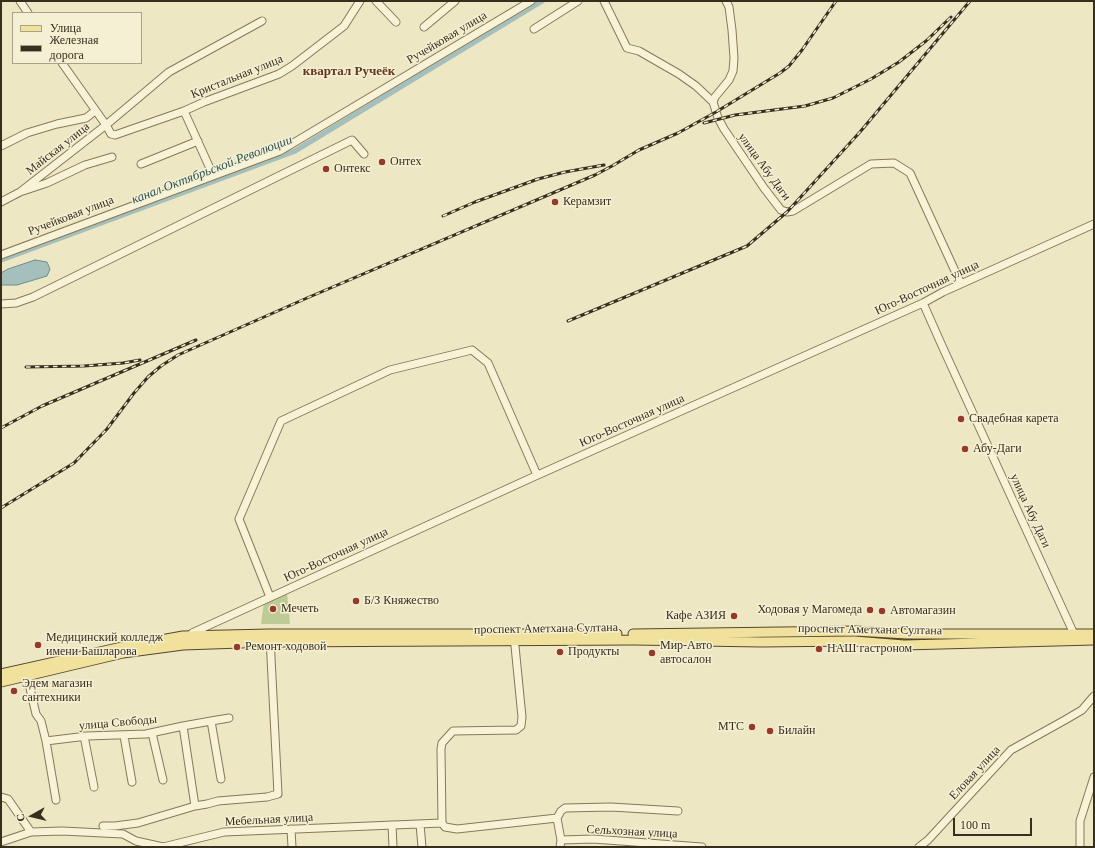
<!DOCTYPE html>
<meta charset="utf-8">
<style>
body{margin:0}
#map{position:relative;width:1095px;height:848px;overflow:hidden;background:#ede7c3;font-family:Georgia,serif}
canvas{display:block}
.frame{position:absolute;inset:0;border:2px solid #372e1e;pointer-events:none}
.legend{position:absolute;left:12px;top:12px;width:130px;height:52px;box-sizing:border-box;background:#f5f0d3;border:1px solid #a9a28b;margin:0;padding:5px 7px;list-style:none;font-size:12px;color:#372e1e}
.legend li{display:flex;align-items:center;gap:8px;height:20px}
.legend b{width:20px;border:1px solid #a9a28b}
.north{position:absolute;left:12px;top:796px;width:40px;height:40px;-webkit-text-stroke:3px #f5f0d3;paint-order:stroke;rotate:262deg;font-size:11px;font-weight:700;line-height:16px;text-align:center;color:#372e1e}
.north::after{content:'';display:block;margin:auto;width:14px;height:18px;background:#372e1e;clip-path:polygon(50% 0,100% 100%,50% 72%,0 100%)}
.scale{position:absolute;left:953px;top:818px;width:79px;height:18px;box-sizing:border-box;border:2px solid #372e1e;border-top:0;padding-left:5px;font-size:12px;line-height:14px;white-space:nowrap;color:#372e1e;-webkit-text-stroke:3px #f5f0d3;paint-order:stroke}
</style>
<div id="map">
<canvas width="1095" height="848"></canvas>
<div class="frame"></div>
<ul class="legend">
<li><b style="height:5px;background:#f0e19c"></b>Улица</li>
<li><b style="height:5px;background:#372e1e"></b>Железная дорога</li>
</ul>
<div class="north">С</div>
<div class="scale">100 m</div>
</div>
<script>
const c = document.querySelector('canvas').getContext('2d');
c.lineJoin = 'round';
function paint(path, color) { c.fillStyle = color; c.fill(path, 'evenodd'); }
const shape = rows => new Path2D(rows.map(r => 'M' + r).join(''));
function strokePath(path, color, width, dash) { c.strokeStyle = color; c.lineWidth = width; c.lineCap = dash ? 'butt' : 'round'; c.setLineDash(dash || []); c.stroke(path); }
function label(font, color, halo, rows, align = 'center') {
  c.font = font + ' Georgia,serif'; c.lineWidth = 3; c.setLineDash([]); c.textBaseline = 'middle'; c.strokeStyle = halo; c.fillStyle = color; for (const [text, x, y, turn = 0] of rows) {
    c.save(); c.translate(x, y); c.rotate((+turn || 0) * Math.PI / 180); c.textAlign = isNaN(turn) ? turn : align; if (halo) c.strokeText(text, 0, 0); c.fillText(text, 0, 0); c.restore();
  }
}
const green = shape([
 [287,593,290,624,261,624,264,602]
]);
const water = shape([
 [35,260,47,262,50,269,47,276,17,285,1,285,1,273,8,269,35,260]
]);
const canal = shape([
 [1,260,295,151,542,1]
]);
const minor = shape([
 [20,1,28,13],
 [376,1,396,22],
 [604,1,627,48,639,51,679,74,696,86,713,102],
 [726,1,729,7,732,30,734,58,733,71,729,80,715,97,713,102,718,118,724,129,764,188,781,210,787,212,793,211,871,164,894,163,910,173,961,284],
 [262,21,169,72,106,125,111,134,115,135,184,111,204,102,279,74,292,66,344,26,360,1],
 [424,27,455,1],
 [534,29,578,1],
 [184,111,213,175],
 [1,146,27,133,57,124,86,118,95,111],
 [141,164,198,141],
 [23,191,47,183,85,165,112,157],
 [1,202,20,192,106,125,62,63],
 [1,255,280,151,531,1],
 [923,303,943,348,1074,634,1073,638],
 [1,304,16,303,33,297,352,140,364,154],
 [270,597,239,519,281,421,390,370,472,350,488,363,537,475],
 [189,637,192,633,531,478,923,303,943,292,1094,224],
 [26,671,36,714,41,721,46,741,87,736,146,734,183,726,195,806,207,804,218,801,267,797,278,794,270,638],
 [211,721,229,718],
 [183,726,211,721,221,779],
 [152,733,163,780],
 [84,736,94,787],
 [124,736,132,782],
 [46,741,56,800],
 [1,797,8,799,31,832,62,831,123,834,136,841,163,847,224,832,442,823,445,827,457,829,557,818],
 [442,823,441,749,442,743,453,731,516,730,521,726,522,717,514,636],
 [420,824,422,847],
 [392,825,393,847],
 [103,826,115,826,138,823,195,806],
 [291,829,292,847],
 [561,840,593,839,702,847],
 [1,842,31,832],
 [560,847,561,840,557,818,561,811,565,808,611,807,678,811],
 [919,847,928,840,1011,750,1065,720,1082,710,1094,696],
 [1080,847,1080,821,1094,777]
]);
const major = shape([
 [633,634,855,631,907,634,1094,634],
 [1,674,122,647,183,636,269,634,617,634],
 [1,682,123,653,183,645,270,642,633,640,762,642,854,641,904,645,1094,640]
]);
const rail = shape([
 [704,123,735,115,805,106,833,98,871,79,899,62,926,41,951,17],
 [443,216,475,202,538,179,565,172,604,165],
 [568,321,747,246,787,212,860,132,970,1],
 [26,367,84,366,123,363,140,360],
 [1,428,42,406,196,340],
 [1,508,74,463,107,429,134,393,148,377,161,366,178,355,307,298,595,175,612,166,639,150,678,133,716,112,780,73,789,66,802,50,836,1]
]);
const markers = [
 [382,162,4,"#95392b"],
 [326,169,4,"#95392b"],
 [555,202,4,"#95392b"],
 [961,419,4,"#95392b"],
 [965,449,4,"#95392b"],
 [356,601,4,"#95392b"],
 [273,609,4,"#95392b"],
 [870,610,4,"#95392b"],
 [882,611,4,"#95392b"],
 [734,616,4,"#95392b"],
 [38,645,4,"#95392b"],
 [237,647,4,"#95392b"],
 [819,649,4,"#95392b"],
 [560,652,4,"#95392b"],
 [652,653,4,"#95392b"],
 [14,691,4,"#95392b"],
 [752,727,4,"#95392b"],
 [770,731,4,"#95392b"]
];
const streetNames = [
 ["Ручейковая улица",447,38,-31],
 ["Кристальная улица",237,77,-22],
 ["Майская улица",58,149,-38],
 ["улица Абу Даги",764,167,54],
 ["Ручейковая улица",71,216,-21],
 ["Юго-Восточная улица",927,288,-25],
 ["Юго-Восточная улица",632,421,-24],
 ["улица Абу Даги",1030,511,65],
 ["Юго-Восточная улица",336,555,-25],
 ["проспект Аметхана Султана",546,629,-1],
 ["проспект Аметхана Султана",870,630,1],
 ["улица Свободы",118,723,-5],
 ["Еловая улица",975,773,-47],
 ["Мебельная улица",269,820,-3],
 ["Сельхозная улица",632,832,3]
];
const poiNames = [
 ["Онтех",390,162],
 ["Онтекс",334,169],
 ["Керамзит",563,202],
 ["Свадебная карета",969,419],
 ["Абу-Даги",973,449],
 ["Б/З Княжество",364,601],
 ["Мечеть",281,609],
 ["Ходовая у Магомеда",862,610,"right"],
 ["Автомагазин",890,611],
 ["Кафе АЗИЯ",726,616,"right"],
 ["Медицинский колледж",46,638],
 ["имени Башларова",46,652],
 ["Мир-Авто",660,646],
 ["автосалон",660,660],
 ["Ремонт ходовой",245,647],
 ["НАШ гастроном",827,649],
 ["Продукты",568,652],
 ["Эдем магазин",22,684],
 ["сантехники",22,698],
 ["МТС",744,727,"right"],
 ["Билайн",778,731]
];
const neighbourhoodNames = [
 ["квартал Ручеёк",349,72]
];
const waterNames = [
 ["канал Октябрьской Революции",212,170,-21]
];
paint(green, '#becb97');
paint(water, '#a5c0bc');
strokePath(water, '#6c8e8a', 1);
strokePath(canal, '#a5c0bc', 5.5);
strokePath(minor, '#87785a', 9);
strokePath(major, '#55462e', 11);
strokePath(minor, '#f8f3d6', 7);
strokePath(major, '#f0e19c', 9);
strokePath(rail, '#372e1e', 3);
strokePath(rail, '#f5f0d3', 1.5, [4.5]);
for (const [x, y, r, color] of markers) { const dot = new Path2D(); dot.arc(x, y, r, 0, 2 * Math.PI); c.fillStyle = color; c.fill(dot); strokePath(dot, '#f5f0d3', 1.5); }
label('12px', '#372e1e', '#f5f0d3', streetNames);
label('12px', '#372e1e', '#f5f0d3', poiNames, 'left');
label('bold 13px', '#63361e', '#f5f0d3', neighbourhoodNames);
label('italic 13px', '#2e5457', '#f5f0d3', waterNames);
</script>
